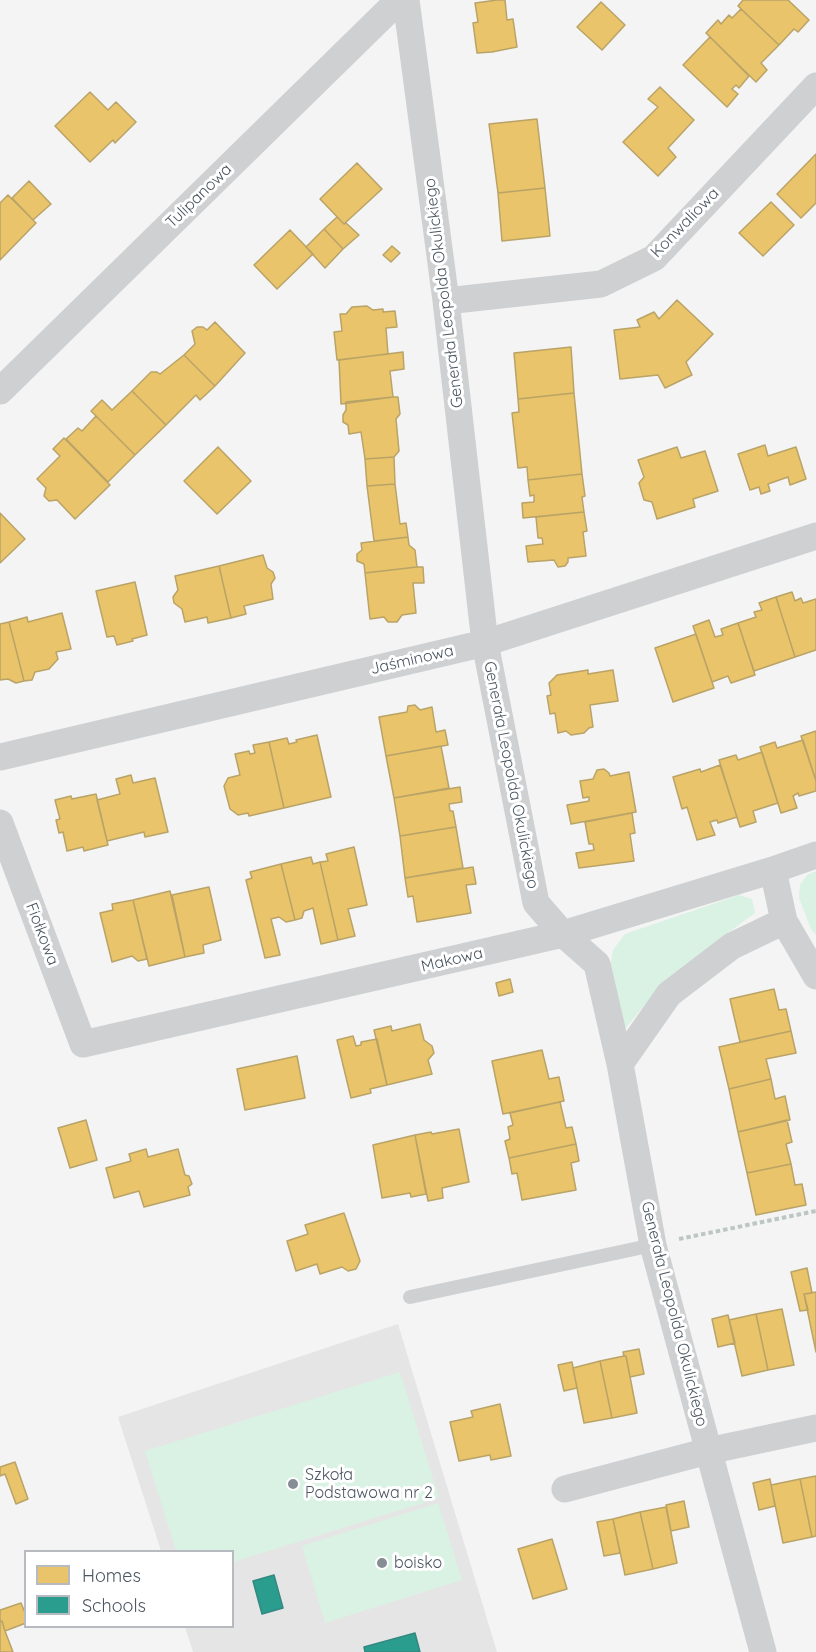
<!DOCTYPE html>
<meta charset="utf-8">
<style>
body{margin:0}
#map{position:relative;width:816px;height:1652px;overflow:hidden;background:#f4f4f4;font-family:Quicksand,sans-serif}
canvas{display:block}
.legend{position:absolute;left:24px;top:1550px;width:210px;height:78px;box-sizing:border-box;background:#fff;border:2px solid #b7bbc0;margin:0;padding:8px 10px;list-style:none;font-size:18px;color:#4a5661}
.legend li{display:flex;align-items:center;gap:12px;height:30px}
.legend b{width:30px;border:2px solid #b7bbc0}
</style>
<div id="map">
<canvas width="816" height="1652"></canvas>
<ul class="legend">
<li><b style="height:16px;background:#e9c46a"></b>Homes</li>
<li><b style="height:16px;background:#2a9d8f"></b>Schools</li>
</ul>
</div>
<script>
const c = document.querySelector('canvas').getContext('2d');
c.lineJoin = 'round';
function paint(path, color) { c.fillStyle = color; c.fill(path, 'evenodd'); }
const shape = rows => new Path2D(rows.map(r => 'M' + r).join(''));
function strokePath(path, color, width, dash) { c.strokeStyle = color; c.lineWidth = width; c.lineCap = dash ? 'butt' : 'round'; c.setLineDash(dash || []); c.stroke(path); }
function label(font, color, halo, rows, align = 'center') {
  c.font = font + ' Quicksand,sans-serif'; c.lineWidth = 6; c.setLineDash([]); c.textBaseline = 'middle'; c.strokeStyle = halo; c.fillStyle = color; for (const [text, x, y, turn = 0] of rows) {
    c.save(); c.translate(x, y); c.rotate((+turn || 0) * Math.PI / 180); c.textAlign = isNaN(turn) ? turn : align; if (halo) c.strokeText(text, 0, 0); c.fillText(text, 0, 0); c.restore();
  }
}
const education = shape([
 [398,1324,497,1652,193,1652,185,1627,232,1626,232,1552,161,1551,118,1417]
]);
const green = shape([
 [816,871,816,935,811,929,799,898,800,885,807,875],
 [739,895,752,899,755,913,666,979,624,1030,610,967,613,950,625,934],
 [400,1372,439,1498,233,1562,232,1552,176,1551,145,1451],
 [438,1503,462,1580,325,1623,302,1546]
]);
const homes = shape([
 [497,0,505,0,507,20,513,19,517,47,492,52,477,53,473,23,478,22,475,3,497,0],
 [743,0,788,0,809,20,798,32,794,29,779,45,738,6,743,0],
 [601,2,625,25,602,50,577,27,601,2],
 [741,9,779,45,761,63,767,70,756,82,706,33,718,20,721,24,729,15,732,18,741,9],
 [710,37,749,76,739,88,736,85,732,89,738,94,727,107,683,65,710,37],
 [660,87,694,120,668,148,676,157,658,176,623,142,658,107,648,99,660,87],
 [90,92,108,110,116,102,136,122,115,143,113,140,90,162,55,126,90,92],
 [537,119,545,188,498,193,489,124,537,119],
 [816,154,816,203,801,218,777,194,816,154],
 [357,163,382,189,344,224,320,199,357,163],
 [29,181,51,204,33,220,12,198,29,181],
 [545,188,550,236,502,241,498,193,545,188],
 [8,195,36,223,0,260,0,203,8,195],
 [771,202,794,225,763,256,739,233,771,202],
 [337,217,344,224,346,223,359,235,343,249,324,229,337,217],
 [324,229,343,249,325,268,306,247,324,229],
 [290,230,313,254,277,289,254,265,290,230],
 [392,246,400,253,391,262,383,255,392,246],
 [677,300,713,334,686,362,692,375,665,388,658,375,620,379,614,330,640,327,637,320,654,312,659,319,677,300],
 [367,306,373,310,383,309,383,312,395,311,397,327,386,328,388,354,337,360,334,332,342,331,340,314,346,314,352,307,367,306],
 [215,322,245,353,215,386,184,355,195,344,192,331,197,327,203,327,207,330,215,322],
 [571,347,574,393,518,399,514,353,571,347],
 [403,352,404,369,390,371,393,397,341,404,339,360,403,352],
 [184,355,215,386,200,400,196,395,166,425,132,391,151,372,157,372,160,374,184,355],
 [132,391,166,425,135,455,91,411,102,400,112,410,132,391],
 [574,393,582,474,528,480,527,467,518,468,512,413,519,412,518,399,574,393],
 [393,397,398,397,400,414,396,419,399,451,394,457,365,459,361,432,349,434,348,425,343,422,343,415,346,410,346,402,393,397],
 [96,416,135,455,108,482,66,439,78,428,82,431,96,416],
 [64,438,110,485,75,519,57,500,49,501,44,496,46,488,37,479,60,456,53,449,64,438],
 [765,445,768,456,796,447,806,479,790,485,788,477,768,484,770,491,761,494,759,487,750,490,738,454,765,445],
 [218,447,251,481,217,514,184,481,218,447],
 [677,447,681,458,705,451,718,491,693,499,695,507,657,519,652,502,644,500,639,483,644,477,638,460,677,447],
 [394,457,395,484,367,486,365,459,394,457],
 [582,474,585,496,582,497,584,512,523,518,522,503,534,502,534,495,530,496,528,480,582,474],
 [395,484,400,524,406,523,408,537,374,541,367,486,395,484],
 [584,512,587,531,583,532,586,556,568,558,568,562,565,566,558,567,554,560,528,562,526,546,543,544,542,538,538,538,536,517,584,512],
 [0,513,25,539,0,563,0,513],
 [408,537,409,545,415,550,417,567,365,573,364,564,357,561,357,554,362,550,361,543,408,537],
 [263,555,267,568,273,572,275,578,271,584,273,599,244,606,246,614,231,618,219,566,263,555],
 [219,566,231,618,208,623,207,617,185,622,182,609,174,603,173,597,178,590,175,576,219,566],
 [417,567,423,567,424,583,413,583,416,613,402,615,397,622,388,622,384,617,370,619,365,573,417,567],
 [135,582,147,635,132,639,133,641,117,645,114,636,107,637,96,591,135,582],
 [792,592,795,601,801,598,803,603,816,599,816,650,795,657,776,597,792,592],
 [776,597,795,657,754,671,738,623,756,617,754,612,762,610,759,603,776,597],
 [62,613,71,649,56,652,58,659,49,669,35,672,32,680,24,681,9,622,27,617,28,622,62,613],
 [709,620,715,637,723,635,721,629,738,623,755,675,731,683,728,676,712,682,693,626,709,620],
 [9,622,24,681,16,683,8,679,0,680,0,624,9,622],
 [696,634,714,688,673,702,655,648,696,634],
 [588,670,588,674,613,670,618,701,590,705,593,727,589,728,584,733,571,735,566,731,558,733,555,713,550,714,547,696,551,695,549,683,557,675,588,670],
 [415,705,420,710,432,707,436,732,445,730,448,745,386,756,379,717,407,712,408,706,415,705],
 [816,731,816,781,801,736,816,731],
 [317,735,331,797,284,808,269,742,287,738,289,744,297,742,296,740,317,735],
 [803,740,816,781,816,791,799,796,798,793,793,796,797,808,781,813,760,747,775,742,777,748,803,740],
 [269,742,284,808,249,816,248,813,238,815,230,809,224,786,228,778,240,775,235,754,249,751,250,754,255,753,253,745,269,742],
 [441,746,449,788,394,798,386,756,441,746],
 [762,752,778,803,753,811,756,822,740,827,719,760,736,755,738,760,762,752],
 [720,765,737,817,718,823,717,820,710,822,715,835,697,840,687,807,682,809,673,777,700,769,701,772,720,765],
 [604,769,609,773,610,776,629,772,636,812,571,824,567,805,589,801,589,797,583,798,580,781,593,779,597,770,604,769],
 [131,775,133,783,155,778,168,832,145,837,144,832,107,841,97,800,120,794,116,779,131,775],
 [460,787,462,802,449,804,450,811,453,811,456,827,400,836,394,798,460,787],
 [96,794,108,845,84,851,83,847,67,851,63,832,59,833,56,820,60,819,55,800,71,796,72,799,96,794],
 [632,813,635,833,630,834,634,861,579,868,576,853,594,850,593,844,589,844,585,822,632,813],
 [456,827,463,868,405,878,400,836,456,827],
 [354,847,367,905,348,909,355,936,338,940,320,862,328,861,326,854,354,847],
 [311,857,313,864,320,862,338,940,321,944,313,908,304,911,302,918,295,920,281,864,311,857],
 [281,864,295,920,286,922,279,917,271,919,280,955,265,958,246,880,252,878,250,872,281,864],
 [473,867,476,884,466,885,471,913,417,922,413,896,408,897,405,878,473,867],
 [209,887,221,940,203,945,204,953,185,957,172,895,209,887],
 [170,891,185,957,149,966,133,900,170,891],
 [133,900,147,959,138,961,132,956,112,962,100,913,113,910,112,904,133,900],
 [510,979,513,992,499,996,496,983,510,979],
 [774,989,779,1010,786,1009,791,1031,740,1042,730,999,774,989],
 [420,1024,424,1040,432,1046,434,1053,428,1060,432,1074,387,1085,374,1030,391,1026,392,1031,420,1024],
 [791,1031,796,1053,766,1059,771,1079,729,1089,719,1047,791,1031],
 [353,1036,356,1046,361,1045,361,1042,377,1039,387,1085,370,1089,371,1093,351,1098,337,1040,353,1036],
 [542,1050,549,1079,559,1077,564,1101,503,1114,492,1061,542,1050],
 [297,1056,305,1098,245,1110,237,1069,297,1056],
 [771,1079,775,1099,785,1096,790,1120,738,1132,729,1089,771,1079],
 [560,1102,566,1128,572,1127,576,1144,509,1158,505,1141,510,1139,508,1127,513,1125,510,1113,560,1102],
 [86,1120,97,1160,70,1168,58,1128,86,1120],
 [787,1120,792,1142,786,1144,791,1164,747,1173,738,1132,787,1120],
 [459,1129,469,1182,442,1188,443,1198,428,1201,415,1135,431,1132,432,1134,459,1129],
 [415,1135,426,1194,411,1197,410,1193,382,1198,373,1145,415,1135],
 [576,1144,579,1161,571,1163,576,1190,522,1200,517,1173,512,1174,509,1158,576,1144],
 [146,1149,148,1157,178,1149,185,1175,189,1176,192,1184,188,1187,190,1195,144,1207,139,1191,114,1198,106,1168,131,1161,129,1154,146,1149],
 [791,1164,795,1185,802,1184,806,1205,756,1215,747,1173,791,1164],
 [344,1213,360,1261,356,1269,348,1271,342,1267,320,1274,317,1264,296,1271,287,1241,308,1234,305,1225,344,1213],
 [807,1268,812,1293,804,1294,808,1310,800,1311,791,1272,807,1268],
 [816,1292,816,1352,804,1294,816,1292],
 [782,1309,794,1365,768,1370,756,1314,782,1309],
 [756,1314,768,1370,742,1376,729,1320,756,1314],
 [728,1315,735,1343,718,1347,712,1319,728,1315],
 [639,1349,644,1374,630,1377,626,1356,624,1356,623,1352,639,1349],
 [624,1356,626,1356,637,1413,612,1418,600,1361,624,1356],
 [600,1361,612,1418,584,1423,573,1368,600,1361],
 [572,1362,577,1388,564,1391,558,1365,572,1362],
 [500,1404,511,1456,491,1460,490,1455,459,1461,450,1422,473,1417,471,1411,500,1404],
 [15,1462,28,1499,16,1504,5,1474,0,1476,0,1467,15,1462],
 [816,1476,816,1536,812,1537,800,1479,816,1476],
 [770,1479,775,1506,759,1510,753,1483,770,1479],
 [800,1479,812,1537,783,1543,771,1485,800,1479],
 [684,1501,689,1527,671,1531,666,1505,684,1501],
 [666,1507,677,1563,653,1569,640,1512,666,1507],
 [640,1512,653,1569,625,1575,613,1519,640,1512],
 [613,1519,620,1553,604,1556,597,1522,613,1519],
 [552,1539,567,1589,533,1599,518,1549,552,1539],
 [21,1603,26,1615,26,1623,5,1631,2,1621,0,1622,0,1610,21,1603],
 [2,1621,5,1631,13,1652,0,1652,0,1622,2,1621]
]);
const schools = shape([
 [274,1575,283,1608,262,1614,253,1581,274,1575],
 [415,1633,420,1652,365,1652,364,1647,415,1633]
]);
const path = shape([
 [679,1239,816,1211]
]);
const lane = shape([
 [410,1297,653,1245]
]);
const street = shape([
 [406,0,446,301,485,643,536,903,563,934,597,964,620,1064,653,1245,763,1652],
 [446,301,601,284,654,258,816,86],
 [0,391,399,0],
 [0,757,485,643,816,536],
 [0,823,83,1044,563,934,773,870,816,855],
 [773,870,784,921,816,976],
 [620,1064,669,994,732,946,784,921],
 [565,1489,708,1451,816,1428]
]);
const markers = [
 [293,1484,6,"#868d94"],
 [382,1563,6,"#868d94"]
];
const streetNames = [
 ["Tulipanowa",199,196,-44],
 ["Konwaliowa",685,223,-46],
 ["Generała Leopolda Okulickiego",444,293,-97],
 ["Jaśminowa",412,660,-13],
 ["Generała Leopolda Okulickiego",511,775,79],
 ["Fiołkowa",42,934,69],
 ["Makowa",452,960,-13],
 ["Generała Leopolda Okulickiego",674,1314,76]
];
const poiNames = [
 ["Szkoła",305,1475],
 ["Podstawowa nr 2",305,1493],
 ["boisko",394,1563]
];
paint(education, '#e6e5e6');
paint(green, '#d9f2e3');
paint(homes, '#e9c46a');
strokePath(homes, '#b9a367', 1.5);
paint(schools, '#2a9d8f');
strokePath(schools, '#348881', 1.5);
strokePath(path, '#bcc7c4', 4, [4.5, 3]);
strokePath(lane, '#ced0d2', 14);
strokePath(street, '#ced0d2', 27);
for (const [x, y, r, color] of markers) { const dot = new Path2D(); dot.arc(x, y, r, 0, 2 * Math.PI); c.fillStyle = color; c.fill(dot); strokePath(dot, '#fff', 2); }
label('16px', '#4a5661', '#fff', streetNames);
label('16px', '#4a5661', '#fff', poiNames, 'left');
</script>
